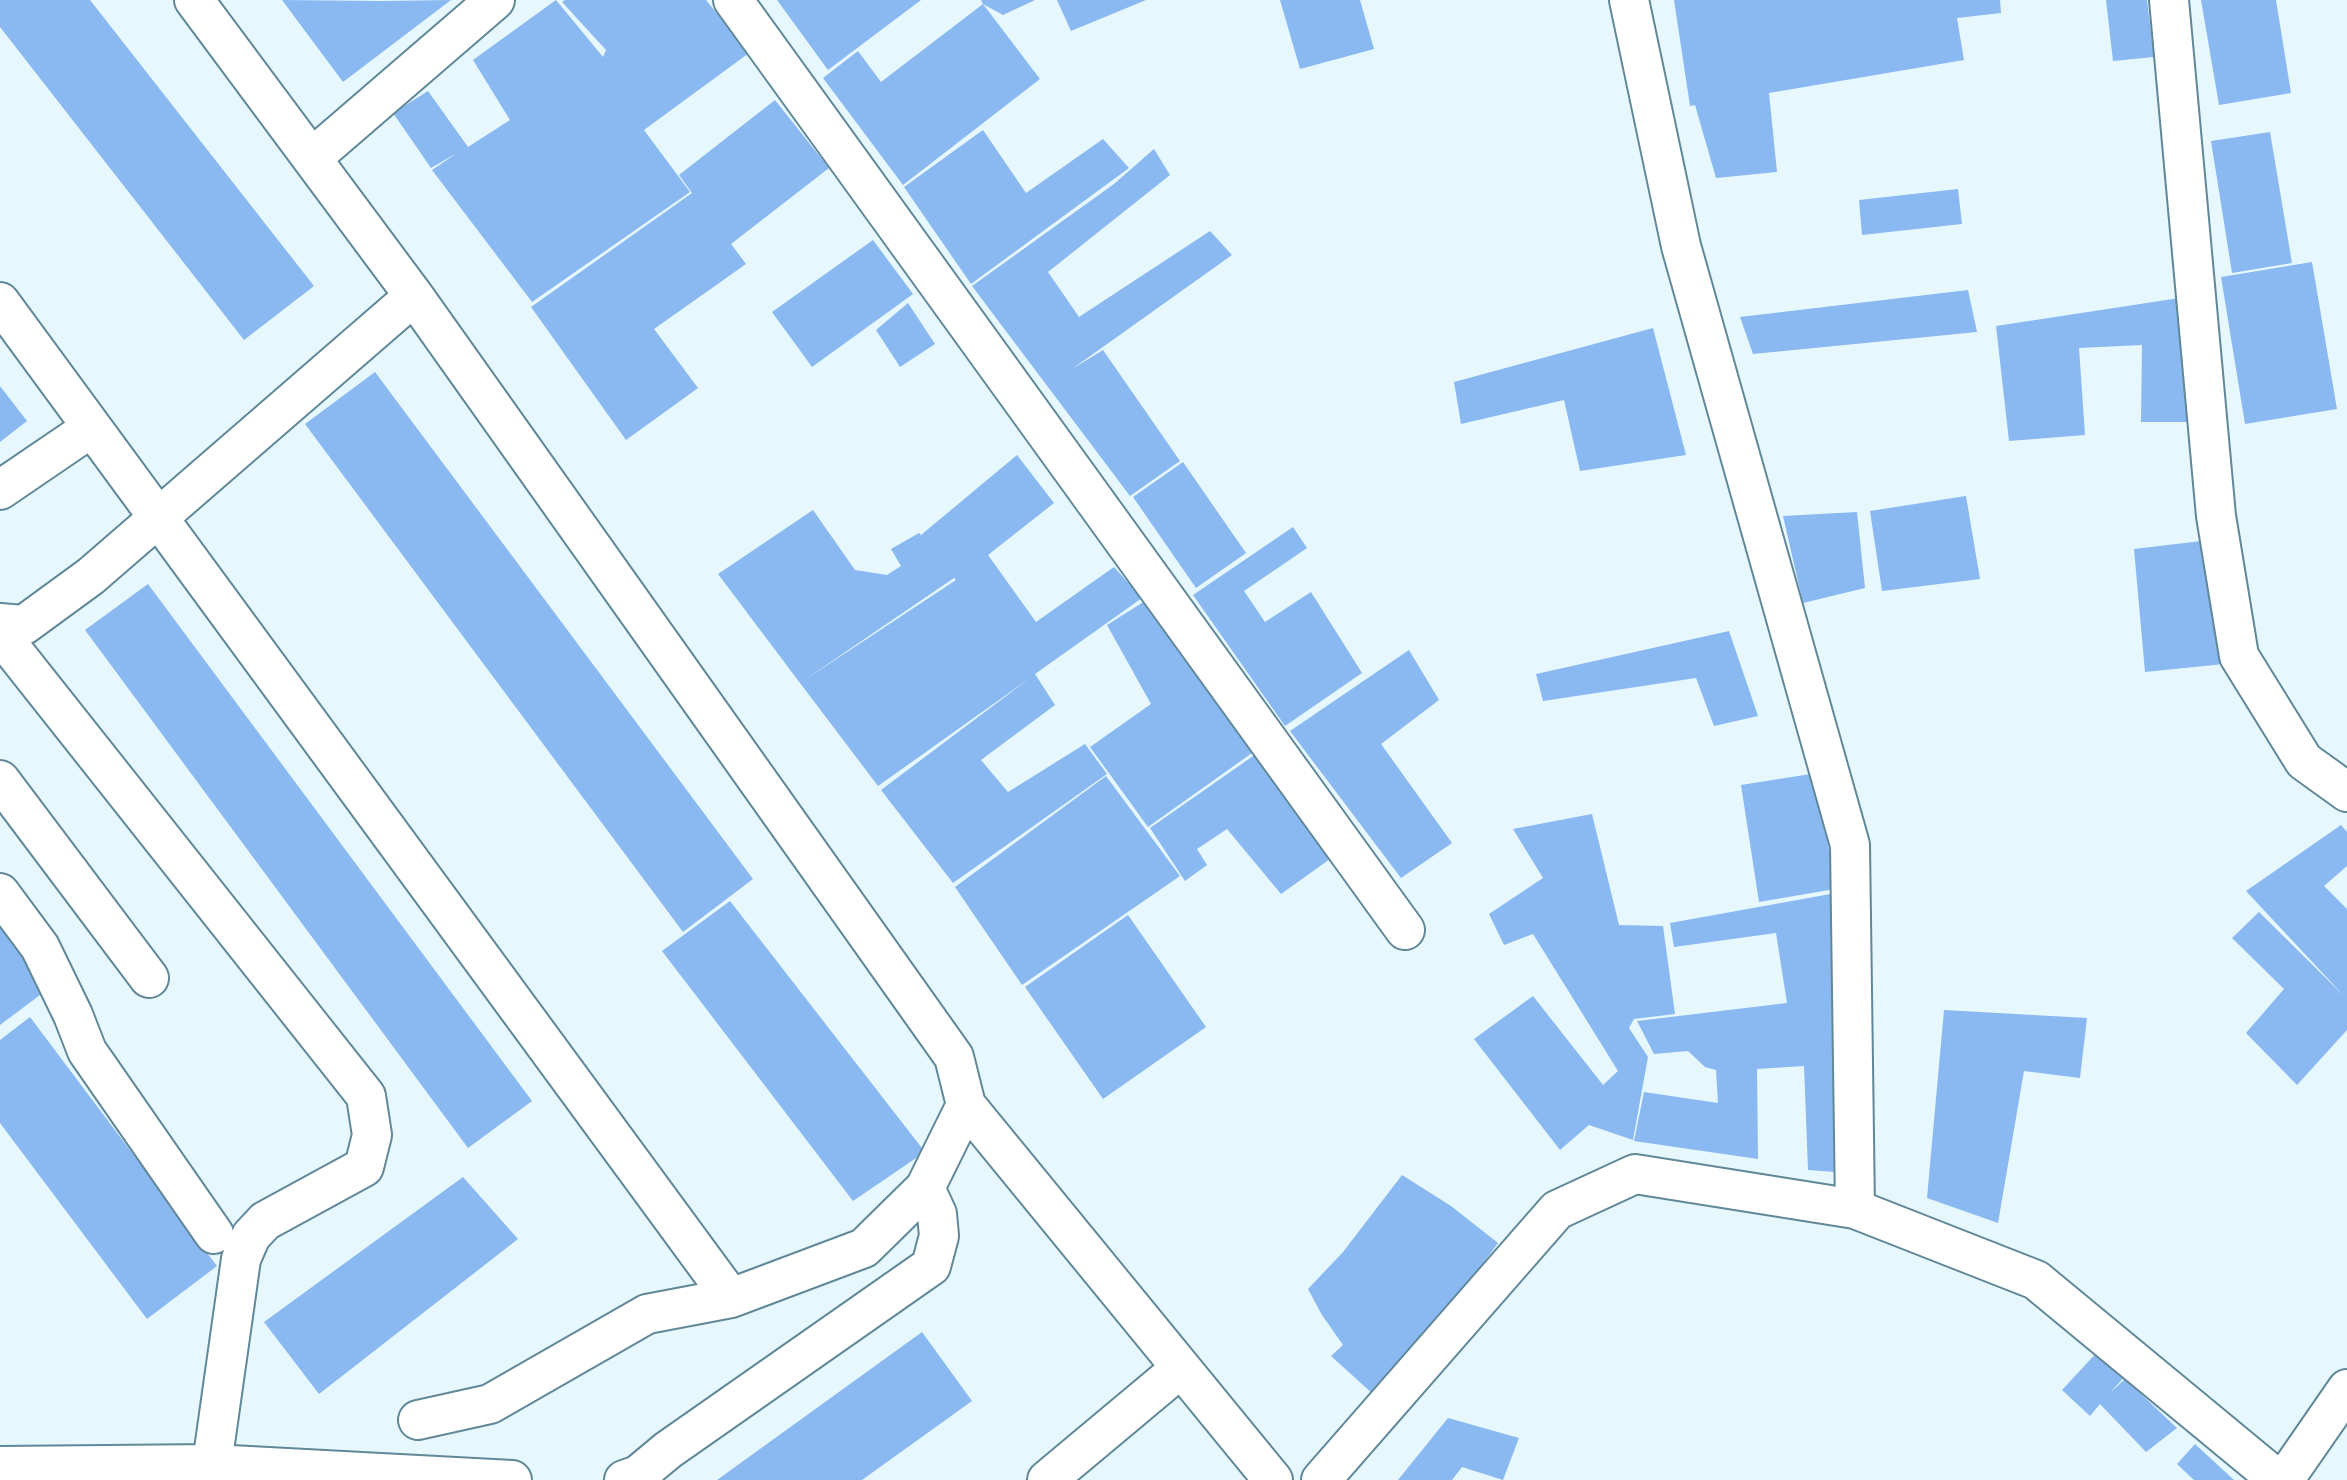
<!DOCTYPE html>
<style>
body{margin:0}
canvas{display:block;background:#e6f7fe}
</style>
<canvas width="2347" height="1480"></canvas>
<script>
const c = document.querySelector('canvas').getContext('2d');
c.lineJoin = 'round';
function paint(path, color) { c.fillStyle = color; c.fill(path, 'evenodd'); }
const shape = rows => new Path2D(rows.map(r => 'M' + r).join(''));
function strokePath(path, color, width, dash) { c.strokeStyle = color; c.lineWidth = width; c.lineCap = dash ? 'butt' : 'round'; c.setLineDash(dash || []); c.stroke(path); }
const building = shape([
 [0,0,90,0,314,286,244,340,0,27],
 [282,0,381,1,451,0,343,82],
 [556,0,603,57,606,50,562,2,565,0,706,0,749,53,644,130,690,192,532,302,432,170,457,153,431,168,393,113,428,91,468,147,510,120,473,60],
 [777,0,921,0,828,70],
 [981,0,1035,0,1003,15,983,4],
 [1057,0,1146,0,1071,31],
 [1280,0,1360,0,1374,49,1300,69],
 [1674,0,2000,0,2001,13,1957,18,1964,60,1769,93,1777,172,1716,178,1695,105,1690,106],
 [2106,0,2147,0,2154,57,2113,61],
 [2201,0,2276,0,2291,93,2219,105],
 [983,4,1040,79,903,185,823,78,858,51,881,82],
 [775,100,829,168,731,244,746,264,654,329,698,388,626,440,531,307,692,193,679,175],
 [983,130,1026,193,1103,139,1129,168,971,284,904,187],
 [2270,132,2292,263,2232,273,2211,141],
 [1154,149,1170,175,1048,272,1079,317,1210,231,1232,255,1072,369,1103,350,1180,461,1130,496,972,286,1114,184],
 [1958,189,1962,224,1862,235,1859,200],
 [873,240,913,294,812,367,772,312],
 [2312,262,2337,409,2245,424,2221,277],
 [1968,290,1977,332,1753,354,1740,317],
 [2186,297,2203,422,2141,422,2142,345,2079,348,2085,435,2009,441,1996,326],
 [908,303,935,344,900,367,876,330],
 [1653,328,1686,455,1580,471,1564,400,1461,424,1454,382],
 [375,372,753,879,683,932,305,424],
 [0,386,27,421,0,442],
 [1017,455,1054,503,988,555,1036,622,1114,567,1142,598,1035,674,1055,705,981,760,1008,792,1085,744,1107,774,953,883,881,790,1030,678,878,786,800,683,956,580,954,578,800,683,718,574,813,510,855,570,887,575,901,566,891,549,919,533,921,535],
 [1183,462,1246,553,1196,588,1133,497],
 [1966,496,1980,579,1882,591,1870,511],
 [1857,512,1865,588,1803,603,1783,516],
 [1293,527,1307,548,1244,591,1265,622,1311,592,1362,673,1285,726,1193,595],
 [2210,540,2224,664,2145,672,2134,549],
 [148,584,532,1101,468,1148,85,630],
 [1145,601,1252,753,1148,827,1090,747,1151,704,1107,625],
 [1729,631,1758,716,1714,726,1696,678,1543,701,1536,674],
 [1409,650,1439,700,1381,744,1452,843,1401,878,1290,731],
 [1256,754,1337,854,1281,894,1227,829,1197,849,1207,865,1185,881,1150,828],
 [1817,773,1835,889,1759,902,1741,785],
 [1106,776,1180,876,1022,985,955,887],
 [1592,814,1619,925,1663,926,1675,1014,1634,1019,1629,1028,1648,1057,1633,1140,1589,1125,1560,1150,1474,1039,1533,996,1603,1085,1618,1071,1533,934,1504,945,1489,914,1543,878,1513,829],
 [2341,825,2347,832,2347,866,2324,886,2347,909,2347,1030,2297,1085,2246,1033,2284,989,2232,938,2259,912,2344,996,2246,891],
 [1836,893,1849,1173,1808,1170,1804,1066,1757,1069,1758,1159,1634,1141,1644,1092,1718,1103,1716,1070,1705,1067,1688,1051,1654,1054,1637,1021,1787,1003,1776,933,1674,947,1670,923],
 [730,901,925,1152,853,1201,662,951],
 [1128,915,1206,1027,1103,1099,1025,987],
 [0,925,48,989,0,1025],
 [1944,1010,2087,1018,2080,1078,2024,1071,1998,1223,1927,1198],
 [30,1017,217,1266,147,1319,0,1123,0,1040],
 [1402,1175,1451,1206,1498,1243,1408,1367,1374,1395,1331,1356,1343,1345,1322,1315,1308,1289,1343,1252],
 [463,1177,518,1239,319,1394,264,1322],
 [922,1332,972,1401,862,1480,717,1480],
 [2099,1350,2126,1375,2110,1393,2125,1379,2177,1428,2146,1452,2100,1404,2090,1416,2062,1390],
 [1448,1418,1519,1438,1503,1480,1462,1467,1452,1480,1398,1480],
 [2195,1444,2234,1480,2194,1480,2177,1464]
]);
const minor = shape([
 [194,0,414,296,954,1057,966,1105,1273,1480],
 [733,0,1405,930],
 [1629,0,1681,246,1850,845,1855,1209],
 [2169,0,2216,516,2239,656,2304,761,2347,792],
 [313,157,495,0],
 [0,302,731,1298],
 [0,490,91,428],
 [0,623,24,625,91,576,414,296],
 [0,634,366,1096,372,1135,364,1167,265,1221,251,1236,241,1259,212,1464],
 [0,780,149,978],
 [0,893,40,947,73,1015,87,1051,214,1234],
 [418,1420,490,1404,647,1314,731,1298,864,1248,925,1188,966,1105],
 [0,1466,212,1464,512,1480],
 [624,1480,638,1475,668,1450,931,1266,939,1236,937,1214,925,1188],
 [1047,1480,1181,1368],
 [1321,1480,1557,1210,1635,1174,1855,1209,2036,1280,2278,1480],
 [2284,1480,2347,1389]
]);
paint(building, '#8ab9f1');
strokePath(minor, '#618898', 42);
strokePath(minor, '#fff', 38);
</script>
